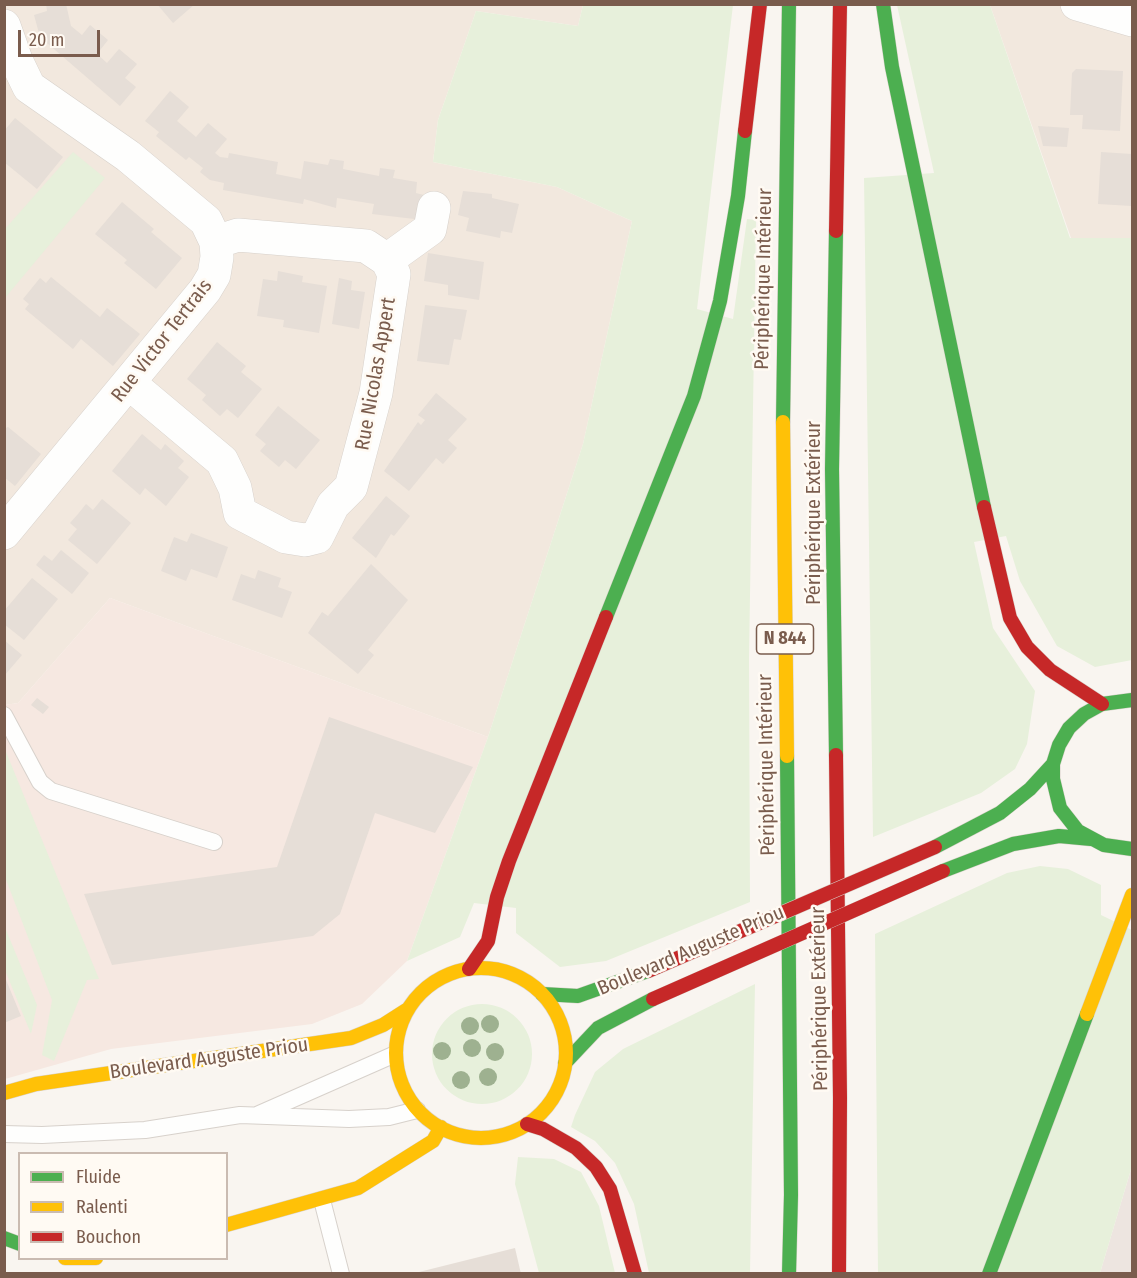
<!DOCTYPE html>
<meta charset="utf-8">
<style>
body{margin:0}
#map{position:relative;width:1137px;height:1278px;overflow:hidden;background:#f9f5f0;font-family:"Fira Sans Condensed",sans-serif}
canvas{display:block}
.frame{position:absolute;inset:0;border:6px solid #7a5c4d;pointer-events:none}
.legend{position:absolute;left:18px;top:1152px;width:210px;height:108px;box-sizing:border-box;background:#fffaf3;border:2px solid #cabbb1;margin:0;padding:8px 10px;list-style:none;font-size:18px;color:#7a5c4d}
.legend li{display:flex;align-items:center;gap:12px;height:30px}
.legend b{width:30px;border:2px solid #cabbb1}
.scale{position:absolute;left:18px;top:30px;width:82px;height:27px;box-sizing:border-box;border:3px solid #7a5c4d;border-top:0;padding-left:8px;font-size:18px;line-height:21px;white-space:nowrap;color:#7a5c4d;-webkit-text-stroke:4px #fffaf3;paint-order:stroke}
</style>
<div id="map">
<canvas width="1137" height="1278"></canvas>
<div class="frame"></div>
<ul class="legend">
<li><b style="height:8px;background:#4caf50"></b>Fluide</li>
<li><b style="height:8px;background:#ffc107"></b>Ralenti</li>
<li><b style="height:8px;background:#c62828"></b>Bouchon</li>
</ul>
<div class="scale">20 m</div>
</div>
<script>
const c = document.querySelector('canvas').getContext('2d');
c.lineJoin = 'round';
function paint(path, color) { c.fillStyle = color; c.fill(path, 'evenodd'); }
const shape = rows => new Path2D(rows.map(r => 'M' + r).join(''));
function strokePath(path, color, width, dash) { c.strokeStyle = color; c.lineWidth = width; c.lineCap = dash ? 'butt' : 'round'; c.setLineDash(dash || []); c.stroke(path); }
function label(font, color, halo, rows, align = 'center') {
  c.font = font + ' "Fira Sans Condensed",sans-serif'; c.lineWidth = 5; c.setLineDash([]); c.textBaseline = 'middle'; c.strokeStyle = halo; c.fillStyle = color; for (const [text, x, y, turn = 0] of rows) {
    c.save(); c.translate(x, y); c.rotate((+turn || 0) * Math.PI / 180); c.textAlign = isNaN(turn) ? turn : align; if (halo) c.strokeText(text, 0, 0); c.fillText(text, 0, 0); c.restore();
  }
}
const residential = shape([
 [5,5,583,5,578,26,476,11,438,120,433,162,557,187,632,221,583,444,488,737,110,598,18,703,5,705],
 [990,5,1132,5,1132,238,1071,238]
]);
const commercial = shape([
 [110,598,488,737,407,961,362,1004,312,1024,111,1049,5,1079,5,705,18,703]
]);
const industrial = shape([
 [1132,1166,1132,1273,1100,1273]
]);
const green = shape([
 [583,5,733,5,697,309,733,319,747,219,756,220,749,658,750,902,606,961,560,967,516,933,516,908,474,903,460,937,407,961,488,737,583,444,632,221,557,187,433,162,438,120,476,11,578,26],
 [897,5,990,5,1070,238,1132,238,1132,660,1095,667,1057,646,1020,581,1006,536,974,542,993,628,1035,691,1027,744,1015,769,981,793,873,837,864,178,934,173],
 [73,152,105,178,5,298,5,229],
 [4,747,99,979,87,980,54,1061,42,1055,52,1000,5,877],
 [1040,866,1068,869,1101,885,1101,915,1132,930,1132,1166,1100,1273,878,1273,875,934,1007,873],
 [4,925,37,1005,31,1034,5,970],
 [755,984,750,1273,649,1273,634,1204,615,1163,595,1141,571,1127,575,1115,595,1072,623,1049],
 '432 1054a50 50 0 1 1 100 0a50 50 0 1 1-100 0Z',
 [518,1157,554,1159,581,1172,599,1206,615,1273,539,1273,515,1184]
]);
const building = shape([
 [46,4,66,4,71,26,82,35,90,25,108,40,97,54,107,63,119,49,137,64,125,78,136,87,120,106,40,37,34,15,47,11],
 [157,4,195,4,173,23],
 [1076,69,1123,71,1120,131,1082,129,1083,115,1070,115,1072,73],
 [170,91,189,107,177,121,196,137,208,123,227,139,215,153,220,157,228,158,229,153,278,162,276,174,301,179,304,161,328,165,330,159,344,161,343,169,379,176,380,168,395,170,393,178,417,182,416,193,428,196,423,220,372,214,374,204,337,198,336,208,304,199,303,204,223,190,224,183,210,180,200,172,203,168,189,157,186,160,156,136,159,132,145,121],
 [15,118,63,157,37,189,4,162,4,131],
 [1038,126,1069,128,1067,147,1043,146],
 [1101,152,1132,154,1132,206,1098,204],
 [463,191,492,194,492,198,519,204,512,233,501,231,500,238,466,231,469,218,458,215],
 [122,202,154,229,151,232,182,258,156,289,124,263,127,260,95,234],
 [428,253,484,262,479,300,448,295,448,285,424,281],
 [278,271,303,276,302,282,327,286,319,333,283,327,284,320,257,316,263,279,277,281],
 [51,277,100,317,107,308,140,334,113,366,81,339,73,349,25,309,29,304,23,299,40,278,46,283],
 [339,278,352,281,351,290,365,292,359,329,332,324],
 [425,305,467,310,461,340,454,339,449,365,417,361],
 [217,342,246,366,241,372,262,389,238,418,227,409,220,416,202,400,206,395,187,379],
 [436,393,467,419,448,440,457,448,443,464,436,458,409,491,384,471,418,422,421,425,425,420,418,415],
 [278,406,320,440,296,469,285,460,279,467,260,451,266,444,255,435],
 [8,427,41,454,15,486,4,477,4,429],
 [142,434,161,450,165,444,184,461,178,468,189,477,166,506,145,488,140,495,112,471],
 [386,496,410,516,394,536,391,534,376,558,352,538],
 [102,499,131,523,97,564,68,540,77,529,70,523,78,514,86,504,93,510],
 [191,533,228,547,217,578,191,569,186,581,161,571,174,537,187,542],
 [61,550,89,573,72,594,36,565,44,555,52,561],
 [371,564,408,600,368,650,374,655,358,674,308,633,322,612,328,616],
 [258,570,281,578,278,587,292,592,282,618,232,600,241,574,255,579],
 [32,578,58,599,24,640,4,624,4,611],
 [4,640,22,655,4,676],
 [37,698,49,707,43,714,31,705],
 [329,717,473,767,435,833,375,813,340,914,313,936,112,965,84,894,277,867],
 [4,975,21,1016,4,1023],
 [515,1248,521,1274,416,1274,415,1273]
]);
const lane = shape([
 [4,715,40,782,51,791,214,842],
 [259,1114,393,1055],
 [4,1134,42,1135,145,1130,240,1115,349,1119,389,1117,417,1110],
 [322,1200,341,1274]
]);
const street = shape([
 [1077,4,1132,20],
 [4,26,16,60,29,87,128,156,206,221,216,242,217,257,214,275,205,290,4,533],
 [387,260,430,229,434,208],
 [129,383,222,461,235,488,240,513,286,537,305,540,317,537,333,505,351,487,376,393,394,274,387,260,366,246,238,235,216,242]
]);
const fast = shape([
 [883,4,892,67,984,507],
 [783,422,789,4],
 [606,617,694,396,720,301,738,196,745,131],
 [1132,700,1102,704,1084,714,1069,728,1059,745,1053,764,1053,779,1060,808,1078,831,1104,845,1132,849],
 [836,755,832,469,836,231],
 [787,756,791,1195,789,1274],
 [935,847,1000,813,1030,789,1053,764],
 [943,871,1013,844,1059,836,1091,839],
 [542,994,578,996,648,971],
 [565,1063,598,1028,653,999],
 [4,1238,20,1244],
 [989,1274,1087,1014]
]);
const slow = shape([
 [783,422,787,756],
 '396 1053a85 85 0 1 1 170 0a85 85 0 1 1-170 0Z',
 [1087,1014,1132,895],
 [4,1093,36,1084,351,1038,383,1025,408,1009],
 [226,1225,358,1188,433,1141,441,1127],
 [65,1258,96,1258]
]);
const jam = shape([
 [745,131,760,4],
 [836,231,840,4],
 [984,507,1010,618,1027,647,1050,670,1102,704],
 [836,755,840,1098,839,1274],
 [469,969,488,941,497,897,509,861,606,617],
 [527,1124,543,1129,576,1148,596,1167,610,1189,635,1274]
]);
const jamBridge = shape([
 [648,971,935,847],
 [653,999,943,871]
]);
const trees = [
 [490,1024],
 [470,1026],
 [472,1048],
 [442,1051],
 [495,1052],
 [488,1077],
 [461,1080]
];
const shields = [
 [785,639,57]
];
const shieldNames = [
 ["N 844",785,639]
];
const streetNames = [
 ["Périphérique Intérieur",764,279,-89],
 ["Rue Victor Tertrais",162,341,-52],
 ["Rue Nicolas Appert",376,374,-80],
 ["Périphérique Extérieur",814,513,-90],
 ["Périphérique Intérieur",767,765,-91],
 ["Boulevard Auguste Priou",691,951,-23],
 ["Périphérique Extérieur",820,999,-91],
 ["Boulevard Auguste Priou",209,1059,-8]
];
paint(residential, '#f2e8de');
paint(commercial, '#f6e8e1');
paint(industrial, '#ede5e0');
paint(green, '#e7f0db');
paint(building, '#e6ded7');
strokePath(lane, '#d7d1cb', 18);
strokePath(street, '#d7d1cb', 34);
strokePath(fast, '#d9d2cb', 15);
strokePath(slow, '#d9d2cb', 15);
strokePath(jam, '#d9d2cb', 15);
strokePath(lane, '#fefefd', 16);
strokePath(street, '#fefefd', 33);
strokePath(fast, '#4caf50', 14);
strokePath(slow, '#ffc107', 14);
strokePath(jam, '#c62828', 14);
strokePath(jamBridge, '#d9d2cb', 15, []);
strokePath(jamBridge, '#c62828', 14);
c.fillStyle = '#9eb190';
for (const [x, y] of trees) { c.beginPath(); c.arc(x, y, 9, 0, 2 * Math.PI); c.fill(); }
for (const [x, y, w] of shields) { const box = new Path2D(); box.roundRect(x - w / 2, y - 15, w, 30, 4.5); c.fillStyle = '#fffaf3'; c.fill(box); strokePath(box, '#7a5c4d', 1.5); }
label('bold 18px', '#7a5c4d', null, shieldNames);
label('20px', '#7a5c4d', '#fffaf3', streetNames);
</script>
